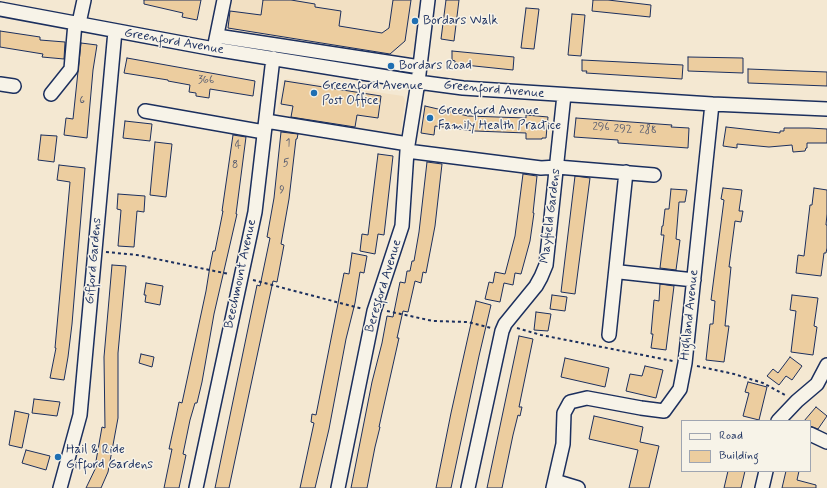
<!DOCTYPE html>
<style>
body{margin:0}
#map{position:relative;width:827px;height:488px;overflow:hidden;background:#f4e8d2;font-family:Mynerve,sans-serif}
canvas{display:block}
.legend{position:absolute;left:681px;top:420px;width:130px;height:52px;box-sizing:border-box;background:#f7f3e8;border:1px solid #9fa5b1;margin:0;padding:5px 7px;list-style:none;font-size:12px;color:#1b2f5e}
.legend li{display:flex;align-items:center;gap:8px;height:20px}
.legend b{width:20px;border:1px solid #9fa5b1}
</style>
<div id="map">
<canvas width="827" height="488"></canvas>
<ul class="legend">
<li><b style="height:5px;background:#f7f3e8"></b>Road</li>
<li><b style="height:11px;background:#eccd9f"></b>Building</li>
</ul>
</div>
<script>
const c = document.querySelector('canvas').getContext('2d');
c.lineJoin = 'round';
function paint(path, color) { c.fillStyle = color; c.fill(path, 'evenodd'); }
const shape = rows => new Path2D(rows.map(r => 'M' + r).join(''));
function strokePath(path, color, width, dash) { c.strokeStyle = color; c.lineWidth = width; c.lineCap = dash ? 'butt' : 'round'; c.setLineDash(dash || []); c.stroke(path); }
function label(font, color, halo, rows, align = 'center') {
  c.font = font + ' Mynerve,sans-serif'; c.lineWidth = 3; c.setLineDash([]); c.textBaseline = 'middle'; c.strokeStyle = halo; c.fillStyle = color; for (const [text, x, y, turn = 0] of rows) {
    c.save(); c.translate(x, y); c.rotate((+turn || 0) * Math.PI / 180); c.textAlign = isNaN(turn) ? turn : align; if (halo) c.strokeText(text, 0, 0); c.fillText(text, 0, 0); c.restore();
  }
}
const built = shape([
 [230,0,420,0,414,52,407,60,224,29],
 [287,79,403,96,405,100,400,139,276,122,282,82]
]);
const building = shape([
 [144,0,201,0,197,20,182,17,183,13,144,4,144,0],
 [263,0,291,0,315,4,315,7,341,11,339,26,382,33,389,28,393,0,411,0,405,41,390,54,228,28,230,11,261,15,263,0],
 [446,0,459,0,454,41,441,39,446,0],
 [593,0,608,0,651,5,650,17,592,11,593,0],
 [526,8,539,9,534,49,521,48,526,8],
 [572,14,585,15,581,56,568,55,572,14],
 [0,31,40,37,40,40,65,42,64,59,42,57,43,54,0,47,0,31],
 [81,43,97,45,93,70,87,138,64,135,66,118,73,119,81,43],
 [452,51,514,57,513,70,455,64,455,61,452,60,452,51],
 [688,57,743,58,743,73,688,71,688,57],
 [127,58,255,81,253,96,210,89,209,98,196,96,196,93,189,92,190,85,168,81,168,80,124,73,127,58],
 [582,60,683,65,682,79,586,73,587,71,582,71,582,60],
 [748,69,827,72,827,86,748,83,748,69],
 [285,81,381,96,378,118,357,115,355,127,291,117,293,106,281,104,285,81],
 [425,106,468,116,526,118,526,115,548,117,546,138,542,138,542,139,526,139,526,133,475,131,435,126,434,135,421,133,425,106],
 [576,118,672,125,671,127,689,128,688,148,618,143,618,140,574,137,576,118],
 [125,121,152,124,150,141,123,138,125,121],
 [726,127,780,133,780,131,784,131,784,128,809,128,827,129,827,143,807,143,807,148,806,148,805,151,793,152,792,145,769,147,737,144,737,148,723,146,726,127],
 [281,132,298,134,297,139,296,139,289,199,281,244,284,245,277,282,273,281,229,488,215,488,257,285,260,286,270,238,267,237,274,198,281,132],
 [41,135,57,136,54,162,38,160,41,135],
 [233,135,246,137,236,214,237,214,214,314,202,382,197,403,195,403,190,420,183,454,186,455,179,488,164,488,172,449,169,449,176,417,179,402,182,403,206,291,210,266,213,251,215,251,223,211,222,211,233,135],
 [155,142,172,144,166,197,150,195,155,142],
 [378,154,393,156,384,235,378,234,375,254,360,251,362,234,368,235,378,154],
 [427,162,442,164,435,226,426,273,423,272,421,283,415,281,408,312,403,311,397,338,399,338,379,427,380,427,375,447,367,488,351,488,372,382,382,343,387,316,393,317,400,282,405,283,407,271,410,271,412,261,414,261,419,232,427,162],
 [59,165,85,168,72,324,68,357,64,380,50,378,56,348,55,348,70,182,57,180,59,165],
 [523,174,537,176,533,213,534,213,530,241,521,274,515,273,513,285,504,283,500,302,485,299,489,282,493,283,495,272,505,274,515,236,523,174],
 [575,176,590,178,575,294,561,292,575,176],
 [723,188,742,190,739,211,743,211,741,222,735,221,729,267,731,267,725,326,729,326,724,362,706,360,710,324,713,324,715,301,711,300,724,200,721,199,723,188],
 [814,188,827,190,827,214,826,225,827,225,827,248,826,253,824,253,821,276,796,273,798,255,804,256,810,205,812,205,814,188],
 [671,189,687,190,685,202,679,202,676,239,680,240,676,270,660,268,664,235,661,235,662,226,663,226,665,209,669,209,671,189],
 [118,194,145,196,144,212,137,211,134,247,118,246,121,210,117,209,118,194],
 [352,253,367,256,364,273,360,272,355,303,346,339,329,429,315,488,300,488,314,423,311,422,312,414,316,415,344,273,349,274,352,253],
 [112,265,126,266,118,353,118,418,108,472,101,488,86,488,99,461,96,461,102,427,105,428,104,357,112,265],
 [146,283,163,286,160,305,145,302,146,295,144,295,146,283],
 [660,284,674,286,666,350,651,348,653,334,651,334,654,300,659,301,660,284],
 [552,295,567,297,565,311,550,309,552,295],
 [792,295,818,298,814,326,817,327,813,355,791,352,796,311,790,310,792,295],
 [476,301,491,305,479,356,451,488,436,488,451,413,476,301],
 [536,312,551,314,548,331,534,330,536,312],
 [519,336,533,339,519,407,522,407,520,416,518,415,513,435,502,488,487,488,519,336],
 [141,354,154,357,152,367,139,363,141,354],
 [790,357,802,366,792,380,786,376,779,385,767,376,773,369,778,373,790,357],
 [565,358,609,368,605,387,561,377,565,358],
 [645,366,663,370,656,398,626,391,630,374,642,376,645,366],
 [748,382,767,387,759,420,743,416,749,393,745,392,748,382],
 [34,399,60,402,57,416,32,413,34,399],
 [816,407,827,416,818,429,810,426,810,421,804,421,816,407],
 [15,411,29,414,22,448,9,445,15,411],
 [594,416,643,427,640,442,659,446,649,488,629,488,638,450,589,439,594,416],
 [26,450,50,456,46,470,22,463,26,450],
 [728,471,745,471,741,488,724,488,728,471],
 [786,471,799,471,797,480,816,485,816,488,782,488,786,471]
]);
const path = shape([
 [106,252,137,255,229,274],
 [253,280,363,309],
 [387,311,433,321,468,322,491,328],
 [517,328,541,335,673,361],
 [697,366,734,374,763,383,787,396]
]);
const minor = shape([
 [0,9,214,49,418,82,463,88,712,104,827,109],
 [79,23,84,0],
 [217,36,420,67],
 [215,44,224,0],
 [0,84,14,86],
 [51,94,71,69,75,23],
 [145,111,264,132],
 [266,121,408,144],
 [407,151,541,168,557,167,654,175],
 [620,272,694,280],
 [609,335,626,172],
 [778,421,797,401,817,384,827,365],
 [810,434,827,442],
 [555,481,578,488],
 [60,488,80,415,115,31],
 [196,488,255,212,273,58],
 [338,488,374,311,402,226,407,151,418,82,428,0],
 [468,488,502,331,505,324,536,286,541,277,546,265,564,95],
 [553,488,563,444,564,413,570,402,587,398,641,408,664,411,680,389,685,363,712,104],
 [762,488,766,471]
]);
const markers = [
 [415,21,4,"#1f6fb2"],
 [391,66,4,"#1f6fb2"],
 [314,93,4,"#1f6fb2"],
 [430,118,4,"#1f6fb2"],
 [58,457,4,"#1f6fb2"]
];
const numberNames = [
 ["366",206,81],
 ["6",82,101],
 ["296",601,128],
 ["292",623,130],
 ["288",648,131],
 ["1",288,144],
 ["4",238,146],
 ["5",286,164],
 ["8",235,166],
 ["9",282,191]
];
const poiNames = [
 ["Bordars Walk",423,21],
 ["Bordars Road",399,66],
 ["Greenford Avenue",322,86],
 ["Post Office",322,101],
 ["Greenford Avenue",438,111],
 ["Family Health Practice",438,126],
 ["Hail & Ride",66,450],
 ["Gifford Gardens",66,465]
];
const streetNames = [
 ["Greenford Avenue",174,42,10],
 ["Greenford Avenue",494,90,5],
 ["Mayfield Gardens",551,216,-83],
 ["Gifford Gardens",94,261,-85],
 ["Beechmount Avenue",241,274,-78],
 ["Beresford Avenue",384,286,-73],
 ["Highland Avenue",690,315,-84]
];
paint(built, '#f2e0c3');
paint(building, '#eccd9f');
strokePath(building, '#1b2f5e', 1);
strokePath(minor, '#1b2f5e', 16);
strokePath(path, '#1b2f5e', 2, [3, 3]);
strokePath(minor, '#f7f3e8', 13);
for (const [x, y, r, color] of markers) { const dot = new Path2D(); dot.arc(x, y, r, 0, 2 * Math.PI); c.fillStyle = color; c.fill(dot); strokePath(dot, '#f7f3e8', 1.5); }
label('11px', '#4f566e', null, numberNames);
label('13px', '#1b2f5e', '#f7f3e8', poiNames, 'left');
label('13px', '#1b2f5e', '#f7f3e8', streetNames);
</script>
